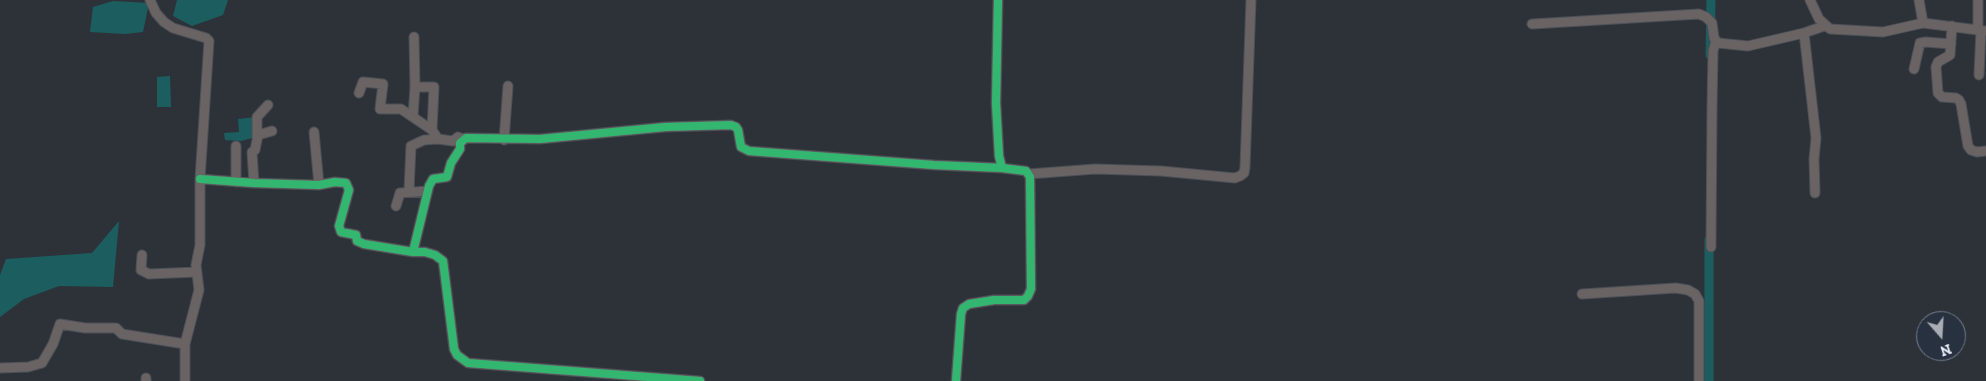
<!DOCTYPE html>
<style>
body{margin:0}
#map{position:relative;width:1986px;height:381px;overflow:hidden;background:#2d3239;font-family:"Zilla Slab",serif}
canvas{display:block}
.north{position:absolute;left:1916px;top:311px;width:50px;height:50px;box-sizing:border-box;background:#27313f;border:1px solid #747d89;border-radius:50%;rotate:161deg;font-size:14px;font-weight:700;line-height:20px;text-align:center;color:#e8eef8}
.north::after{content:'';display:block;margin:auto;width:18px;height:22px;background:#a7acb5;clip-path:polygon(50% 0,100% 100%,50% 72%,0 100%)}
</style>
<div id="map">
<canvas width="1986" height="381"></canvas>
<div class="north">N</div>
</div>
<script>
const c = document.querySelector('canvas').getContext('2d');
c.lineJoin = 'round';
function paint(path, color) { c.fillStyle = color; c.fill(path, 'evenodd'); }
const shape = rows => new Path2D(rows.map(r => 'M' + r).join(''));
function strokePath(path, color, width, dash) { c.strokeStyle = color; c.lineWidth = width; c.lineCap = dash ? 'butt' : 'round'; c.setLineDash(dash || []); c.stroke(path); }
const water = shape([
 [177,0,228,0,223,15,192,26,173,16],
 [113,1,149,3,143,32,125,34,90,32,93,7],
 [170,76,171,107,157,107,157,77],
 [256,117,256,137,241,141,225,140,224,133,239,132,238,119],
 [119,221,113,287,59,286,24,299,0,317,0,275,6,259,92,253]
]);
const canal = shape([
 [1710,55,1711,0],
 [1709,381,1709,240]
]);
const street = shape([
 [150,0,156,13,164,22,173,28,206,38,209,41,200,179,200,245,196,265,199,290,185,344,185,381],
 [1810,0,1819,19,1830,29,1883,32,1923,23,1986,31],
 [1919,0,1923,23],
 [1532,24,1699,14,1706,17,1712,23,1714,38,1718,43,1748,46,1804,33,1824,26],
 [1952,26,1950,55,1938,62,1936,67,1938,93,1942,97,1956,98,1959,100,1961,104,1968,146,1971,150,1977,152,1986,151],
 [1978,30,1978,0],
 [1804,33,1816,138,1814,159,1815,193],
 [1914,69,1920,43,1926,42,1951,44],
 [1979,75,1981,30],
 [415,87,434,87,432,130],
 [359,93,363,82,383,84,380,109,401,109,432,130,438,139,453,141,458,137,463,139],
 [413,116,415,87,414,37],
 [314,132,319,185],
 [257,138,257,117,268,105],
 [504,140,508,86],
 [1029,174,1095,169,1161,171,1235,178,1240,176,1244,173,1245,167,1251,0],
 [200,179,254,183,319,185,335,182,346,183,349,190,339,226,341,232,356,235,357,241,364,244,413,252,425,252,435,255,443,261,454,349,457,355,468,363,700,381],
 [236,182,236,146],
 [254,183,252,152,255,150,258,135,272,131],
 [409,191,411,146,424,140,438,139],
 [396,206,400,193,428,191],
 [1711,247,1712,108,1713,51,1716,41],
 [413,252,429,186,433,179,447,177,451,163,460,149,460,143,466,138,540,139,665,127,731,125,736,127,738,130,741,147,749,151,934,165,1002,168],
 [142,255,141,270,149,274,197,272],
 [1582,294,1676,288,1688,290,1695,294,1699,301,1699,381],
 [0,368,28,367,42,363,53,344,60,324,85,328,116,328,122,334,185,344],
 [146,381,146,378],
 [956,381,961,314,963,308,969,304,994,300,1024,300,1028,296,1031,289,1030,177,1026,171,1002,168,999,156,996,103,998,0]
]);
const cycleway = shape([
 [200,179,254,183,319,185,335,182,346,183,349,190,339,226,341,232,356,235,357,241,364,244,413,252,425,252,435,255,443,261,454,349,457,355,468,363,700,381],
 [413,252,429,186,433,179,447,177,451,163,460,149,460,143,466,138,540,139,665,127,731,125,736,127,738,130,741,147,749,151,934,165,1002,168],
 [956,381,961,314,963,308,969,304,994,300,1024,300,1028,296,1031,289,1030,177,1026,171,1002,168,999,156,996,103,998,0]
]);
paint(water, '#1c5e60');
strokePath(canal, '#1c5e60', 9);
strokePath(street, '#4c5057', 11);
strokePath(street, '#696364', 9);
strokePath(cycleway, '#33b770', 8);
</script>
